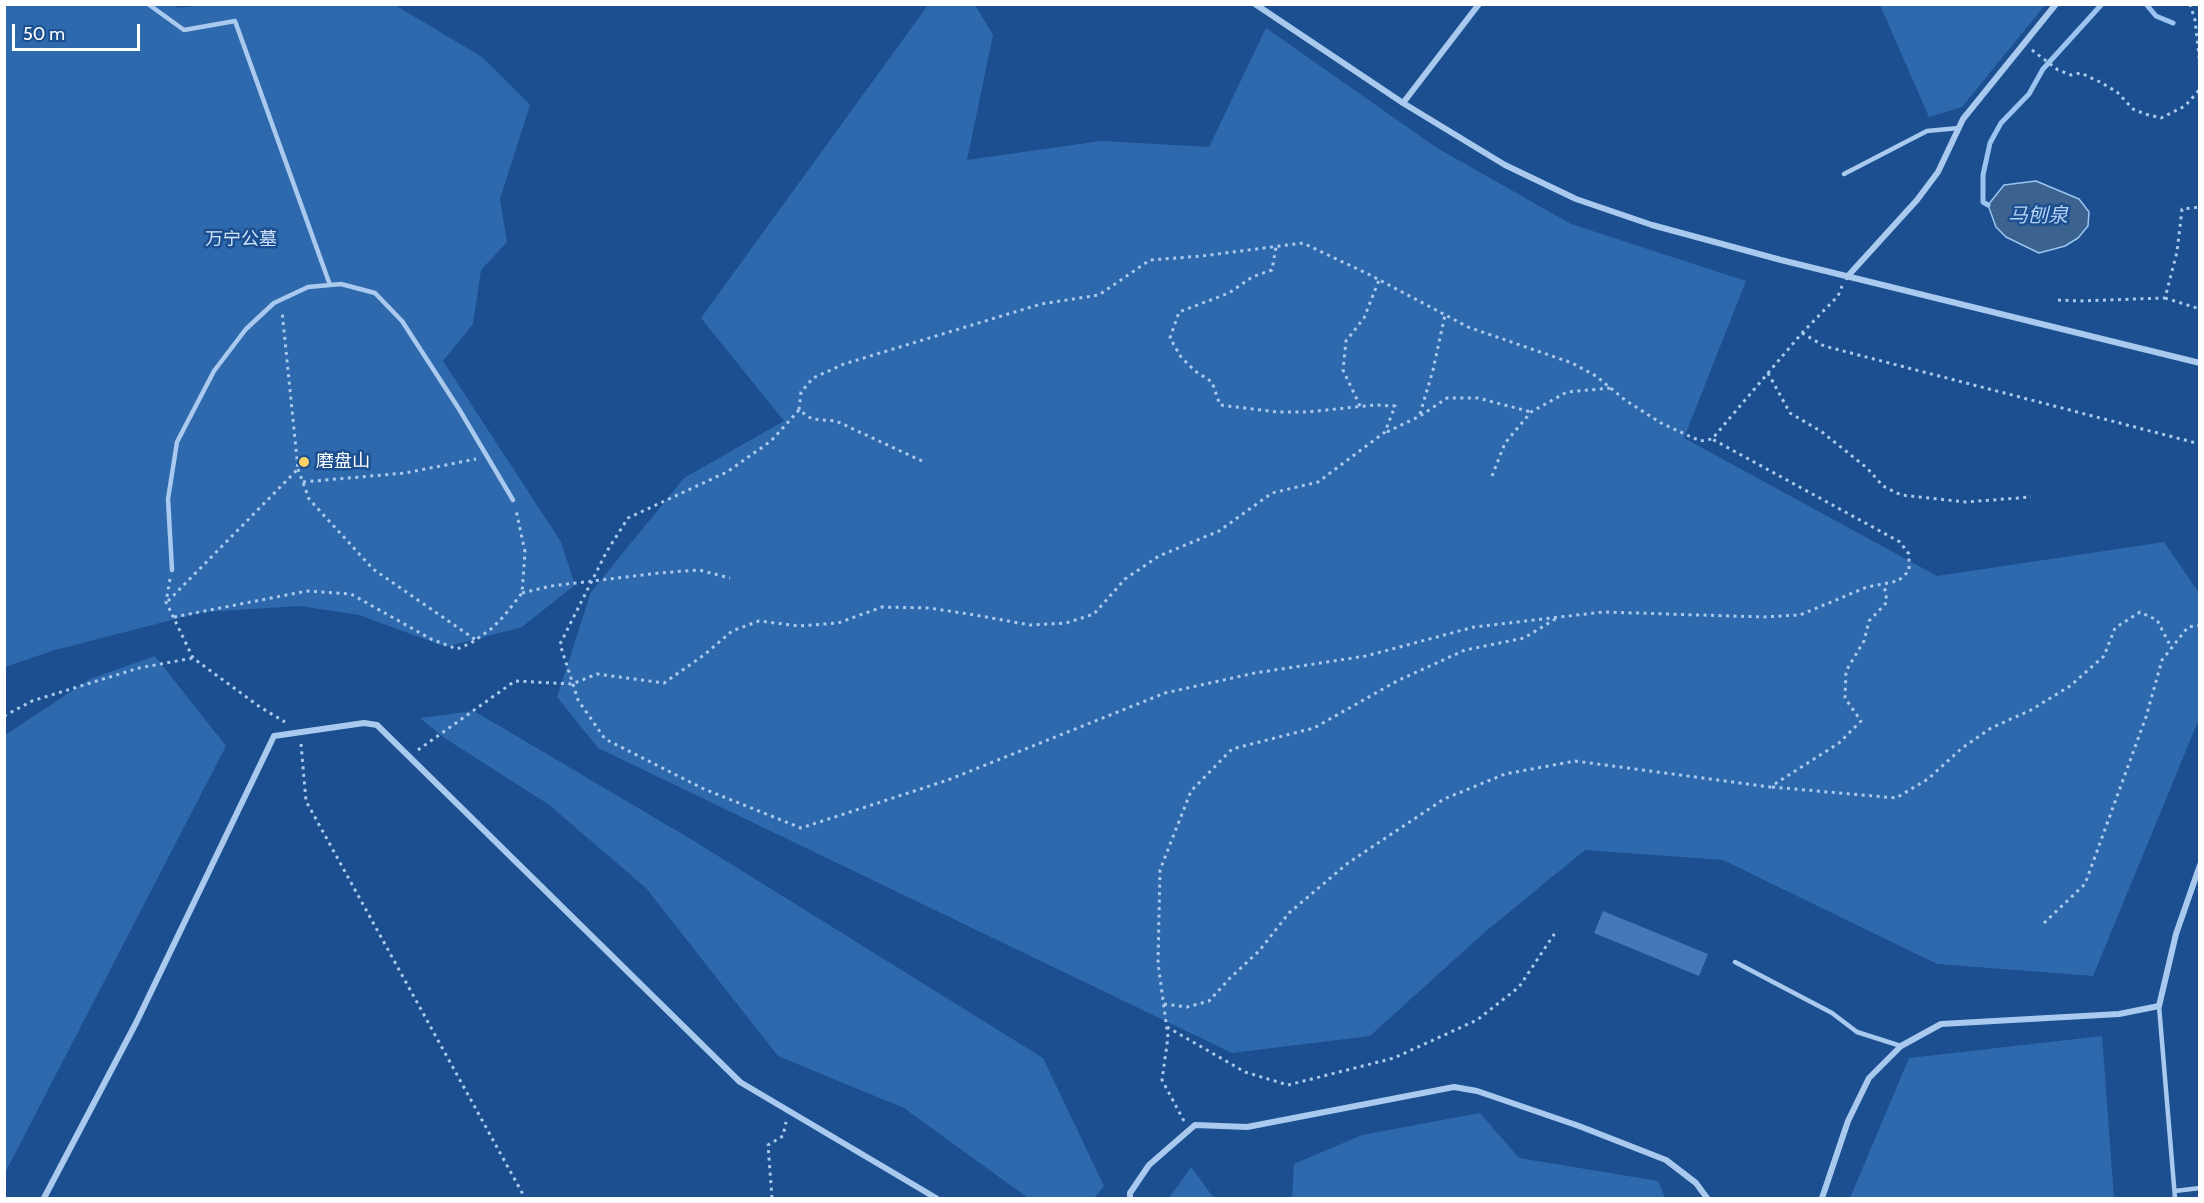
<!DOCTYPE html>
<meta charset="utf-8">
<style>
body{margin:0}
#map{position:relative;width:2204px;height:1203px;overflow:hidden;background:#1b4f8f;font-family:Cabin,sans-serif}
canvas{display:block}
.frame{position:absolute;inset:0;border:6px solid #fff;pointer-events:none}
.scale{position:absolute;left:12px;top:24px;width:128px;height:27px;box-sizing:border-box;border:3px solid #fff;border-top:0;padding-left:8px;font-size:18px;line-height:21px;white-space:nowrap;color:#fff;-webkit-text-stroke:4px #1b4f8f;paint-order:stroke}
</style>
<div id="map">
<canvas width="2204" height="1203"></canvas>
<div class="frame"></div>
<div class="scale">50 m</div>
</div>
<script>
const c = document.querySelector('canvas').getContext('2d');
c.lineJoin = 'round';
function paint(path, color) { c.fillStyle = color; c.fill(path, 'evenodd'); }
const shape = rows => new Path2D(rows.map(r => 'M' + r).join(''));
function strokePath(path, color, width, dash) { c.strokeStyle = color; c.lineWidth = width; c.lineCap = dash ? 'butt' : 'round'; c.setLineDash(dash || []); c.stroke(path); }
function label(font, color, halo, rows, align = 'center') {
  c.font = font + ' Cabin,"Noto Sans SC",sans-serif'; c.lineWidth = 5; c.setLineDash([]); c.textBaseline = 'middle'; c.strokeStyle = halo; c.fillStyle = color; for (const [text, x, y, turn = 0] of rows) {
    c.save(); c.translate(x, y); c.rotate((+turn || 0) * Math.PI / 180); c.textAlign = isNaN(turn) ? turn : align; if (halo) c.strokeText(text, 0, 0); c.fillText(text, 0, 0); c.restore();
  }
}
const green = shape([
 [172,4,178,8,216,4,395,5,482,57,530,105,500,199,507,242,481,270,473,324,443,361,561,542,575,585,522,627,446,647,359,615,300,606,203,612,55,650,5,667,4,5],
 [928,5,975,5,993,35,967,160,1101,141,1209,147,1266,28,1437,148,1571,224,1746,281,1684,438,1937,576,2164,542,2199,593,2199,719,2093,976,1937,964,1723,860,1585,850,1486,931,1370,1036,1232,1053,598,748,557,697,591,592,684,478,784,421,701,318],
 [1880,5,2045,5,1962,107,1929,117],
 [155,656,226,746,5,1173,5,735,90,679],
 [474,711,694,841,1043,1058,1104,1186,1094,1198,1028,1198,904,1108,778,1056,646,888,548,804,443,737,420,718],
 [2102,1036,2114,1198,1850,1198,1909,1058],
 [1480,1113,1519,1158,1658,1181,1665,1198,1292,1198,1294,1164,1362,1135],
 [1191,1167,1214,1198,1169,1198]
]);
const water = shape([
 [2036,181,2079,199,2089,212,2088,226,2078,238,2065,246,2039,253,2006,237,1996,227,1988,205,2004,185,2036,181]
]);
const stream = shape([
 [2146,4,2156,16,2173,23],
 [1988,205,1983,202,1983,175,1990,143,2001,123,2029,94,2043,69,2102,4]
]);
const building = shape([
 [1603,911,1708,954,1699,976,1594,933]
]);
const path = shape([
 [2190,4,2195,20,2200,65],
 [2032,50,2058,70,2071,75,2081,73,2100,82,2117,92,2133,109,2145,114,2161,118,2185,106,2200,89],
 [2165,298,2200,309],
 [2058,300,2079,301,2165,298,2177,252,2182,209,2200,207],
 [1802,333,1824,346,2200,444],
 [1768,373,1790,413,1822,432,1867,468,1883,486,1901,495,1966,502,2031,497],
 [1360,406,1343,370,1346,341,1364,318,1379,280],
 [799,410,771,441,727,472,628,518,607,551,560,644,578,700,605,739,704,789,801,828,948,780,1165,693,1255,673,1366,656,1474,627,1603,612,1764,617,1800,615,1867,587,1898,581,1909,571,1909,554,1900,542,1712,439],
 [1420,414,1433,370,1445,315],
 [1387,432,1420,416,1447,398,1478,398,1531,412],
 [922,461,836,421,812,419,799,410,801,392,813,378,844,364,1041,304,1099,295,1150,260,1202,256,1303,243,1370,275,1468,327,1572,363,1596,376,1625,400,1661,423,1700,441,1712,439,1802,333,1838,296,1842,286],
 [298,469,309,499,373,569,476,640],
 [1492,476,1505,443,1531,412,1567,392,1611,388],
 [303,482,405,473,476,459],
 [170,579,166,602,193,658,260,707,285,722],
 [522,593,551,586,659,573,699,570,730,578],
 [168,601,298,469,282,311],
 [174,617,307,591,351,594,431,639,457,649,471,643,491,629,504,616,522,593,525,552,516,510],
 [4,716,32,701,139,668,193,658],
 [301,744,306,801,525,1198],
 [418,750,515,681,572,684,597,674,664,683,704,655,732,631,759,621,799,626,838,623,882,607,929,608,975,615,1030,625,1066,623,1094,614,1125,579,1159,556,1219,531,1272,493,1318,482,1385,432,1395,406,1376,405,1307,412,1277,412,1220,405,1212,382,1195,371,1181,357,1170,338,1179,312,1229,293,1252,277,1272,270,1276,247],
 [1772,787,1896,798,1928,779,1962,748,1991,728,2031,710,2070,686,2104,656,2115,628,2140,612,2157,620,2171,647],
 [2044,923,2085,884,2146,717,2162,660,2188,627,2200,625],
 [1164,1004,1187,1007,1209,1001,1230,978,1259,951,1289,913,1348,863,1444,799,1505,774,1575,761,1770,787,1839,743,1861,721,1845,698,1846,671,1864,641,1869,621,1887,602,1884,584],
 [1167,1027,1245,1072,1288,1085,1394,1058,1477,1020,1519,987,1557,930],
 [1184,1121,1162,1080,1168,1037,1158,963,1160,870,1191,791,1232,749,1314,728,1397,681,1465,650,1524,638,1557,618],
 [772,1198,768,1145,783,1136,786,1122]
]);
const service = shape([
 [148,4,184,30,235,21,330,285],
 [1844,174,1927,131,1959,128],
 [172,570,168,499,177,442,214,371,246,329,274,303,308,287,341,284,375,293,402,321,459,409,513,500],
 [1735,962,1832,1013,1857,1032,1901,1046],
 [2159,1006,2175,1198],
 [2175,1191,2200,1188]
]);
const minor = shape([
 [1255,4,1403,103,1505,165,1576,199,1652,225,1781,260,2200,363],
 [1403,103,1479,4],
 [1847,277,1917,200,1938,172,1963,119,2056,4],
 [44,1198,136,1023,274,736,364,723,377,725,740,1082,936,1198],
 [1130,1198,1130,1193,1149,1165,1195,1125,1247,1127,1454,1087,1477,1091,1579,1126,1666,1160,1696,1183,1707,1198],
 [1822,1198,1848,1121,1869,1078,1901,1046,1941,1024,2119,1014,2159,1006,2176,934,2200,865]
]);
const markers = [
 [304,462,6,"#ffd166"]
];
const parkNames = [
 ["万宁公墓",241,240]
];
const poiNames = [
 ["磨盘山",316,462]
];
const waterNames = [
 ["马刨泉",2038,216]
];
paint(green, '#2e69ad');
paint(water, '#3c6290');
strokePath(water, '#9cc4f0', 1.5);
strokePath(stream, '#9cc4f0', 5);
paint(building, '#4478b7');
strokePath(path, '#a9c9ee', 3, [3, 4.5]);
strokePath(service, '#a9c9ee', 4.5);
strokePath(minor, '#a9c9ee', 6);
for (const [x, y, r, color] of markers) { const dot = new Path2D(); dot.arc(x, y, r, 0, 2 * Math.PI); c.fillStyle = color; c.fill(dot); strokePath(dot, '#1b4f8f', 2); }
label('18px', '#cfe3fa', '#1b4f8f', parkNames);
label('18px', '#fff', '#1b4f8f', poiNames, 'left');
label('italic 20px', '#b5d3f5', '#1b4f8f', waterNames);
</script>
